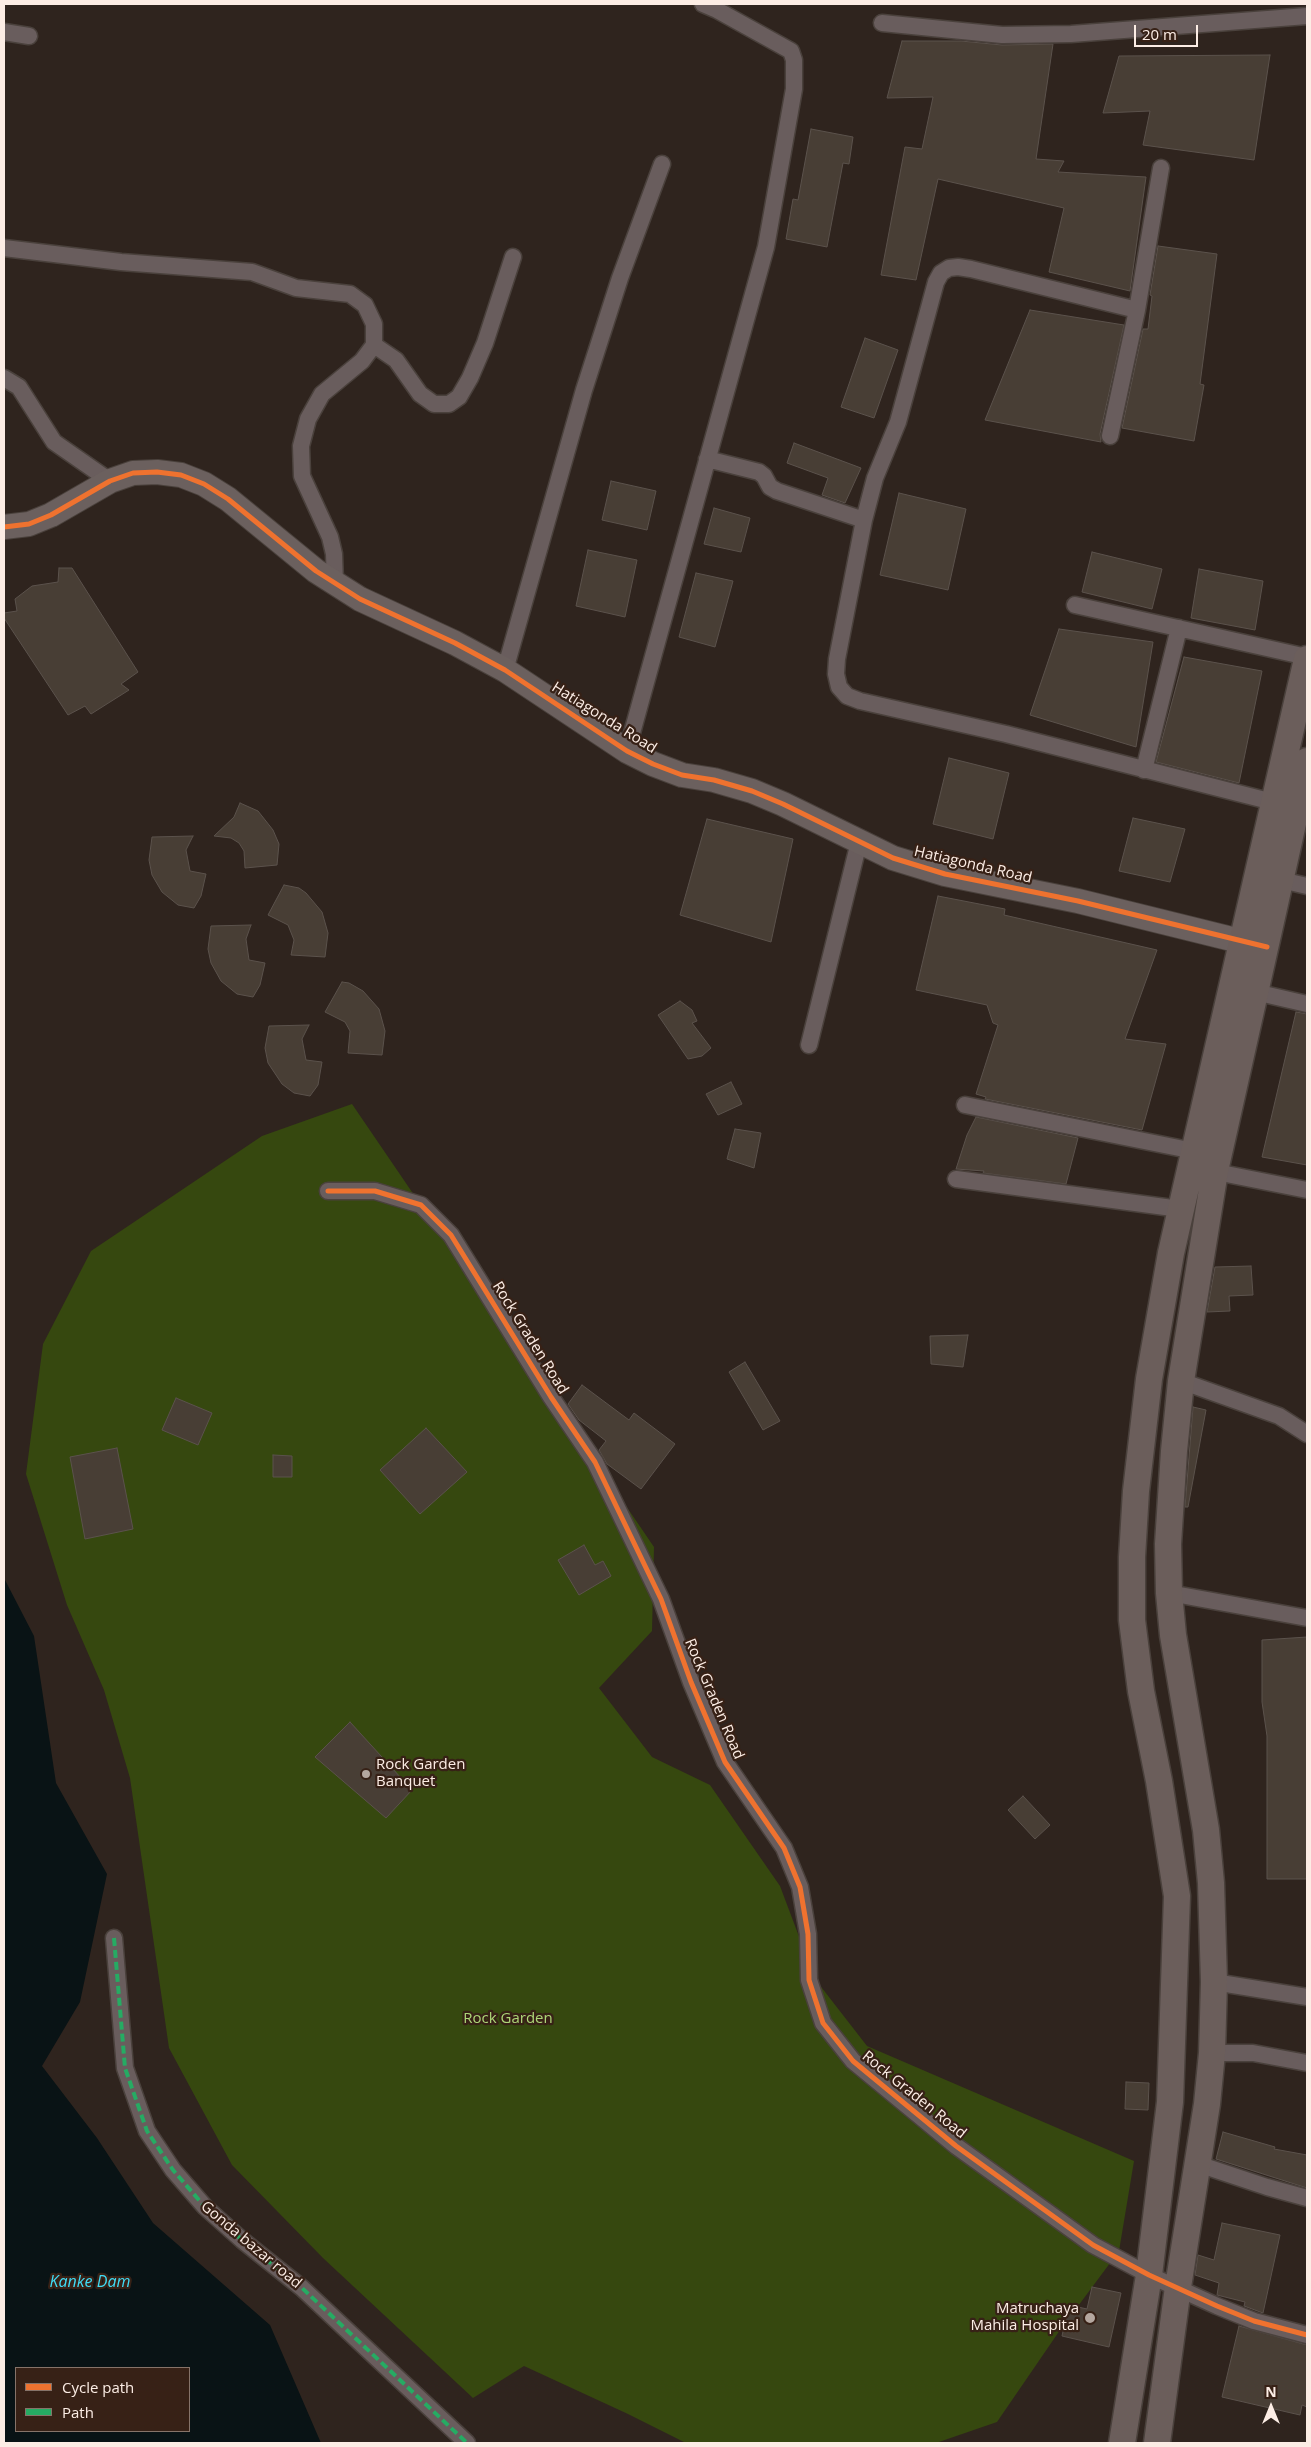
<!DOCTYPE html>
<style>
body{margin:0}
#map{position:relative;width:1311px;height:2447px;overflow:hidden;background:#2f241e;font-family:"Open Sans",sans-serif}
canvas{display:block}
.frame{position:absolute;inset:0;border:5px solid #fcede5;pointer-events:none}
.legend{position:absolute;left:15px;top:2367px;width:175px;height:65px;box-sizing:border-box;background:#372116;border:1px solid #867369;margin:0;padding:6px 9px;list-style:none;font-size:15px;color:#fcede5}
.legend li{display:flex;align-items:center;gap:10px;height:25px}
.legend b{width:25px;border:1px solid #867369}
.north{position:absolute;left:1246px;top:2382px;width:50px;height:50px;-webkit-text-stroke:4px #372116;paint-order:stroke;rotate:0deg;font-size:14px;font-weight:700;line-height:20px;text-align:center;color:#fcede5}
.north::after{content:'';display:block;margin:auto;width:18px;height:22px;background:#fcede5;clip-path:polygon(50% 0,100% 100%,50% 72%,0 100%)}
.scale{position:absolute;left:1134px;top:25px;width:64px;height:22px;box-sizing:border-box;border:2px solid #fcede5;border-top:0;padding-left:6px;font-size:15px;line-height:18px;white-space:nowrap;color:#fcede5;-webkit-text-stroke:4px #372116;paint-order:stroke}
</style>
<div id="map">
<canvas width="1311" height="2447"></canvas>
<div class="frame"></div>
<ul class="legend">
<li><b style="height:6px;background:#ef722f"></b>Cycle path</li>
<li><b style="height:6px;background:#26ab63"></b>Path</li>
</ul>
<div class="north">N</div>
<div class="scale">20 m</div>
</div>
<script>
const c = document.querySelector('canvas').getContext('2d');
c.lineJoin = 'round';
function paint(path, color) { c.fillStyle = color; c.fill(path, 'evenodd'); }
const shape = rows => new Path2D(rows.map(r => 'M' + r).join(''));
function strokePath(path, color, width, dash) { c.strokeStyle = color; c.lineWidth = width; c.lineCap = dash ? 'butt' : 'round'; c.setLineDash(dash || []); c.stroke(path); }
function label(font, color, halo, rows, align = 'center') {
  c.font = font + ' "Open Sans",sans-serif'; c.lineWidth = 4.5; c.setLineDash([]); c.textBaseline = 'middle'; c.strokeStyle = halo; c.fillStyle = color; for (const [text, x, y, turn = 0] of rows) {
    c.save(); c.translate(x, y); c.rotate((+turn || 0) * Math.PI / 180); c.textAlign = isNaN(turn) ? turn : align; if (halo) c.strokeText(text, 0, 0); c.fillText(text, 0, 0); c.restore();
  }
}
const green = shape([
 [352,1104,654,1547,652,1631,599,1688,652,1757,710,1785,780,1886,815,1979,867,2046,1134,2161,1119,2251,1058,2333,997,2422,936,2443,686,2443,628,2414,524,2366,473,2398,323,2258,232,2165,169,2048,130,1778,104,1690,67,1605,26,1474,43,1344,91,1251,262,1136]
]);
const water = shape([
 [4,1578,34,1636,56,1783,107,1874,80,2002,42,2066,97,2138,153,2223,270,2325,321,2443,4,2443],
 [16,2368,189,2368,189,2431,16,2431]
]);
const building = shape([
 [902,41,961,41,1002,45,1053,44,1036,159,1064,161,1058,172,1146,177,1130,291,1049,272,1064,208,938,179,916,280,881,275,905,147,922,149,933,97,887,98,902,41],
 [1270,55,1254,160,1143,145,1150,111,1103,113,1119,56,1270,55],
 [811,129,853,137,849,164,843,163,827,247,786,239,793,199,798,200,811,129],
 [1158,246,1217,254,1200,384,1204,385,1194,441,1122,428,1143,329,1148,329,1152,296,1150,295,1158,246],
 [1030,310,1124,325,1100,434,1101,442,985,420,1030,310],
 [865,338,898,350,874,418,841,407,865,338],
 [794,443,861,468,845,503,822,495,828,478,787,463,794,443],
 [611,481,656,491,647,530,602,520,611,481],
 [899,493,966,509,948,590,880,575,899,493],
 [714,508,750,518,741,552,704,544,714,508],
 [588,550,637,560,625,617,576,606,588,550],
 [1092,552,1162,569,1152,609,1082,592,1092,552],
 [59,568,72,568,138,672,121,684,129,690,91,714,85,706,68,715,4,618,4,613,17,611,15,599,32,586,58,582,59,568],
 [1199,569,1263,581,1255,630,1191,618,1199,569],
 [696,573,733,581,715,647,679,637,696,573],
 [1059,629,1153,642,1136,747,1030,715,1059,629],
 [1184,657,1262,671,1239,783,1156,762,1184,657],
 [949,758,1009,773,993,839,933,824,949,758],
 [240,803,258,811,273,830,279,844,277,865,245,868,244,851,239,843,231,838,214,836,234,817,240,803],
 [1133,818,1185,829,1170,882,1119,871,1133,818],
 [707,819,793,839,771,942,680,915,707,819],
 [193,836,186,850,190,871,206,874,201,896,194,908,178,905,162,892,152,875,149,860,152,837,193,836],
 [284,885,299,888,306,893,322,912,328,933,325,957,291,955,294,940,288,925,268,915,284,885],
 [938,896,1005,909,1004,915,1157,950,1125,1039,1166,1044,1142,1130,985,1099,986,1097,976,1094,998,1025,993,1023,987,1005,916,990,938,896],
 [251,925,246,939,249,960,265,963,260,985,253,997,237,994,221,981,211,963,208,949,211,926,251,925],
 [342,982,349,983,363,991,379,1009,385,1031,382,1055,348,1053,350,1031,345,1022,325,1012,342,982],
 [680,1001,692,1010,697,1021,692,1023,711,1048,702,1056,688,1059,658,1015,680,1001],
 [1296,1012,1307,1014,1307,1165,1262,1157,1296,1012],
 [309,1025,302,1039,306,1060,322,1062,318,1085,310,1096,294,1093,282,1084,268,1063,265,1048,269,1026,309,1025],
 [731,1082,742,1104,718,1115,706,1094,731,1082],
 [976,1117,1078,1138,1066,1184,983,1173,984,1171,956,1169,967,1135,976,1117],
 [735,1129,761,1133,754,1168,727,1159,735,1129],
 [1251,1266,1253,1295,1229,1296,1230,1311,1207,1312,1215,1267,1251,1266],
 [968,1335,963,1367,931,1364,930,1336,968,1335],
 [745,1362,780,1421,763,1430,729,1372,745,1362],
 [582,1385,629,1420,634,1413,675,1444,641,1489,607,1464,599,1450,606,1441,579,1420,568,1404,582,1385],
 [176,1398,212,1413,198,1445,162,1430,176,1398],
 [1193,1407,1206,1410,1188,1507,1185,1507,1193,1407],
 [426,1428,467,1472,420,1514,380,1470,426,1428],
 [117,1448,133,1529,85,1539,70,1457,117,1448],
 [273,1455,292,1456,292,1477,273,1477,273,1455],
 [584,1545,595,1565,603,1561,611,1576,579,1595,558,1560,584,1545],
 [1307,1637,1307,1879,1267,1879,1267,1736,1262,1702,1262,1640,1307,1637],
 [350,1722,412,1790,386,1818,315,1757,350,1722],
 [1023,1796,1050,1825,1035,1839,1008,1810,1023,1796],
 [1126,2082,1149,2083,1148,2110,1125,2109,1126,2082],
 [1223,2132,1275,2147,1274,2149,1307,2155,1307,2188,1216,2159,1223,2132],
 [1222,2223,1280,2235,1263,2313,1244,2306,1245,2302,1217,2295,1219,2283,1195,2275,1198,2255,1214,2260,1222,2223],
 [1092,2287,1121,2293,1109,2347,1062,2336,1069,2305,1087,2309,1092,2287],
 [1239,2326,1307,2345,1307,2407,1302,2405,1300,2415,1222,2397,1239,2326]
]);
const street = shape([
 [882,23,1002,35,1071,34,1307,16],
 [4,32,29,36],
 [4,248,121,262,252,272,296,288,350,294,365,305,374,324,374,345,362,361,322,394,308,419,301,446,302,476,330,537,334,554,335,583],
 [1137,310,971,269,958,267,949,268,941,273,936,282,898,422,875,478,864,520,837,659,836,674,839,687,847,696,860,701,1006,734,1273,802],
 [374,345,396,360,420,394,434,404,449,404,459,397,470,378,485,343,513,257],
 [4,378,19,387,54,442,110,481],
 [1110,436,1137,310,1161,168],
 [707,459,759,472,764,476,770,487,777,491,864,520],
 [1075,605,1307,657],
 [505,670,584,390,620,278,662,164],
 [627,751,766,247,794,89,794,60,791,51,717,10,703,4],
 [1144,770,1179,628],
 [1281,880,1307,886],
 [1255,992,1307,1004],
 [809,1045,859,842],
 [965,1105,1194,1151],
 [1206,1170,1307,1190],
 [956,1179,1180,1209],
 [328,1191,375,1191,421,1205,451,1235,551,1397,595,1462,661,1599,691,1682,725,1762,784,1848,800,1887,808,1934,809,1980,823,2023,853,2061,956,2146,1093,2245,1149,2275,1217,2306,1254,2321,1307,2335],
 [1181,1381,1279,1416,1307,1434],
 [1169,1593,1307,1618],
 [114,1938,125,2068,147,2131,173,2170,205,2207,242,2240,302,2288,467,2443],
 [1214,1982,1307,1997],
 [1212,2053,1253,2053,1307,2063],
 [1198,2164,1267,2187,1307,2198]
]);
const secondary = shape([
 [4,527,29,524,51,515,110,481,133,473,157,472,181,475,204,484,228,499,316,571,360,599,455,643,505,670,627,751,653,764,682,775,714,780,752,791,783,804,893,858,945,874,1078,901,1260,946]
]);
const primary = shape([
 [1122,2443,1149,2275,1170,2102,1177,1896,1159,1781,1141,1691,1132,1620,1132,1557,1136,1491,1149,1379,1171,1253,1307,659],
 [1157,2443,1178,2287,1207,2104,1212,2053,1214,1982,1211,1883,1206,1830,1173,1635,1169,1593,1168,1544,1174,1451,1181,1381,1215,1171,1307,761]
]);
const quiet = shape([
 [114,1938,125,2068,147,2131,173,2170,205,2207,242,2240,302,2288,467,2443]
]);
const cycleway = shape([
 [4,527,29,524,51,515,110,481,133,473,157,472,181,475,204,484,228,499,316,571,360,599,455,643,505,670,627,751,653,764,682,775,714,780,752,791,783,804,893,858,945,874,1078,901,1267,947],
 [328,1191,375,1191,421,1205,451,1235,551,1397,595,1462,661,1599,691,1682,725,1762,784,1848,800,1887,808,1934,809,1980,823,2023,853,2061,956,2146,1093,2245,1149,2275,1217,2306,1254,2321,1307,2335]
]);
const markers = [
 [366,1774,5,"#b4a79f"],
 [1090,2318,6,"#b4a79f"]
];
const streetNames = [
 ["Hatiagonda Road",604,718,32],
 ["Hatiagonda Road",973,865,13],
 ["Rock Graden Road",530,1338,58],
 ["Rock Graden Road",714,1699,67],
 ["Rock Graden Road",914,2095,39],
 ["Gonda bazar road",251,2245,40]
];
const poiNames = [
 ["Rock Garden",376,1765],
 ["Banquet",376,1782],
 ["Matruchaya",1079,2309,"right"],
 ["Mahila Hospital",1079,2326,"right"]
];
const parkNames = [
 ["Rock Garden",508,2019]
];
const waterNames = [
 ["Kanke Dam",90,2282]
];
paint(green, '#36480f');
paint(water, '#091315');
paint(building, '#483e35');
strokePath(building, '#5b524c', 1);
strokePath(street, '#4a413c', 19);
strokePath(secondary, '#4a413c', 26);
strokePath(primary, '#4a413c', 29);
strokePath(street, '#695d5d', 16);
strokePath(secondary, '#6b605e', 24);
strokePath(primary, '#6b5e5b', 26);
strokePath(quiet, '#26ab63', 4, [8, 4]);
strokePath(cycleway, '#ef722f', 5);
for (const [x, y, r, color] of markers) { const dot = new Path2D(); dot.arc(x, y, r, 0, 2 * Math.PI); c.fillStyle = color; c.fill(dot); strokePath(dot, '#372116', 2); }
label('15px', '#fcede5', '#372116', streetNames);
label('15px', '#fcede5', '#372116', poiNames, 'left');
label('15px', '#aed678', '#372116', parkNames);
label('italic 16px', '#40dcf5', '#372116', waterNames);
</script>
